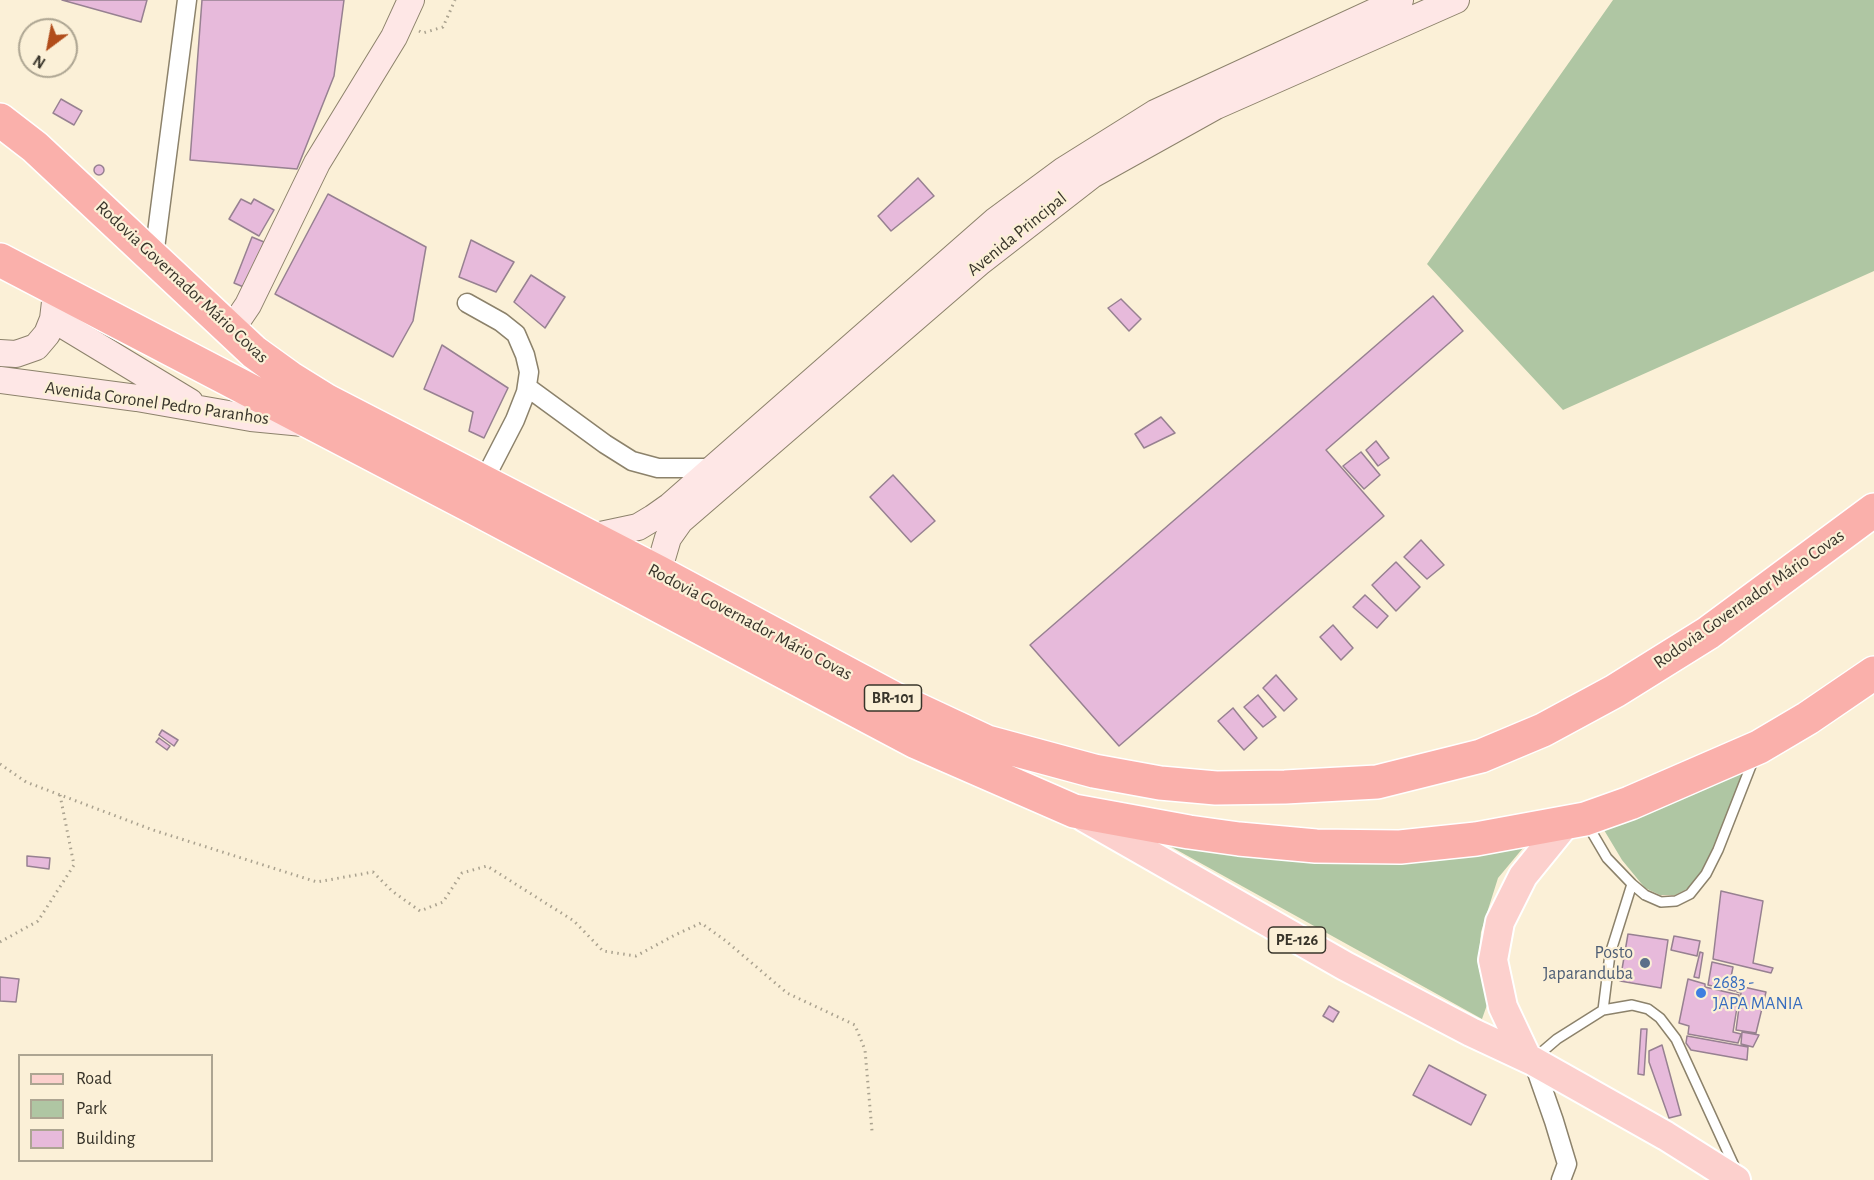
<!DOCTYPE html>
<meta charset="utf-8">
<style>
body{margin:0}
#map{position:relative;width:1874px;height:1180px;overflow:hidden;background:#fbf0d7;font-family:"Alegreya Sans",sans-serif}
canvas{display:block}
.legend{position:absolute;left:18px;top:1054px;width:195px;height:108px;box-sizing:border-box;background:#fbf0d7;border:2px solid #ada592;margin:0;padding:8px 10px;list-style:none;font-size:18px;color:#38342a}
.legend li{display:flex;align-items:center;gap:12px;height:30px}
.legend b{width:30px;border:2px solid #ada592}
.north{position:absolute;left:18px;top:18px;width:60px;height:60px;box-sizing:border-box;background:#fbf0d7;border:2px solid #ada592;border-radius:50%;rotate:212deg;font-size:16px;font-weight:700;line-height:24px;text-align:center;color:#38342a}
.north::after{content:'';display:block;margin:auto;width:21px;height:27px;background:#b14d1b;clip-path:polygon(50% 0,100% 100%,50% 72%,0 100%)}
</style>
<div id="map">
<canvas width="1874" height="1180"></canvas>
<ul class="legend">
<li><b style="height:8px;background:#fcd0cd"></b>Road</li>
<li><b style="height:16px;background:#afc6a3"></b>Park</li>
<li><b style="height:16px;background:#e7badb"></b>Building</li>
</ul>
<div class="north">N</div>
</div>
<script>
const c = document.querySelector('canvas').getContext('2d');
c.lineJoin = 'round';
function paint(path, color) { c.fillStyle = color; c.fill(path, 'evenodd'); }
const shape = rows => new Path2D(rows.map(r => 'M' + r).join(''));
function strokePath(path, color, width, dash) { c.strokeStyle = color; c.lineWidth = width; c.lineCap = dash ? 'butt' : 'round'; c.setLineDash(dash || []); c.stroke(path); }
function label(font, color, halo, rows, align = 'center') {
  c.font = font + ' "Alegreya Sans",sans-serif'; c.lineWidth = 4.5; c.setLineDash([]); c.textBaseline = 'middle'; c.strokeStyle = halo; c.fillStyle = color; for (const [text, x, y, turn = 0] of rows) {
    c.save(); c.translate(x, y); c.rotate((+turn || 0) * Math.PI / 180); c.textAlign = isNaN(turn) ? turn : align; if (halo) c.strokeText(text, 0, 0); c.fillText(text, 0, 0); c.restore();
  }
}
const green = shape([
 [1613,0,1874,0,1874,271,1563,410,1427,264],
 [1754,757,1709,866,1697,881,1685,890,1675,895,1660,895,1645,888,1622,860,1601,825],
 [1139,829,1533,836,1498,878,1481,932,1478,965,1488,1002,1482,1019]
]);
const building = shape([
 [62,0,147,0,141,22,62,0],
 [202,0,344,0,334,76,297,169,190,160,202,0],
 [61,99,82,111,74,125,53,113,61,99],
 '94 170a5 5 0 1 1 10 0a5 5 0 1 1-10 0Z',
 [918,178,934,196,891,231,878,216,918,178],
 [328,194,426,247,413,321,393,357,275,294,328,194],
 [241,199,251,204,254,199,274,210,259,236,229,219,241,199],
 [252,237,264,242,246,288,234,283,252,237],
 [471,240,514,262,496,292,459,277,471,240],
 [531,275,565,297,545,328,514,302,531,275],
 [1433,296,1463,331,1326,450,1384,516,1119,746,1030,645,1433,296],
 [1121,299,1141,319,1129,331,1108,308,1121,299],
 [442,345,508,388,484,438,469,431,473,412,424,389,442,345],
 [1161,417,1175,433,1144,448,1135,434,1161,417],
 [1376,441,1389,458,1378,466,1366,450,1376,441],
 [1361,452,1380,475,1364,489,1343,466,1361,452],
 [893,475,935,521,911,542,870,497,893,475],
 [1421,540,1444,565,1427,579,1404,557,1421,540],
 [1396,562,1420,587,1396,611,1372,585,1396,562],
 [1365,595,1388,616,1377,628,1353,607,1365,595],
 [1333,625,1353,648,1341,660,1320,637,1333,625],
 [1276,675,1297,699,1284,711,1263,688,1276,675],
 [1258,695,1276,717,1263,727,1244,707,1258,695],
 [1233,708,1257,738,1244,750,1218,721,1233,708],
 [162,730,178,740,174,746,159,735,162,730],
 [159,738,170,746,167,750,156,742,159,738],
 [27,856,50,858,49,869,27,866,27,856],
 [1721,891,1763,901,1753,963,1773,968,1771,973,1713,959,1721,891],
 [1628,934,1668,940,1661,988,1620,981,1628,934],
 [1674,936,1700,941,1697,956,1671,950,1674,936],
 [1700,952,1703,953,1699,978,1694,977,1700,952],
 [1712,962,1733,967,1731,977,1737,980,1735,991,1708,985,1712,962],
 [0,977,19,979,16,1002,0,1001,0,977],
 [1688,979,1705,984,1705,987,1739,995,1733,1032,1741,1034,1738,1043,1688,1034,1689,1026,1679,1023,1688,979],
 [1739,986,1766,992,1756,1033,1736,1030,1741,993,1737,992,1739,986],
 [1329,1006,1339,1012,1333,1022,1323,1016,1329,1006],
 [1641,1029,1647,1029,1644,1075,1638,1074,1641,1029],
 [1742,1032,1759,1035,1753,1047,1741,1044,1742,1032],
 [1687,1036,1748,1047,1747,1060,1691,1050,1686,1043,1687,1036],
 [1662,1045,1681,1115,1669,1118,1649,1062,1649,1051,1662,1045],
 [1429,1065,1486,1095,1471,1125,1413,1095,1429,1065]
]);
const path = shape([
 [419,31,423,33,443,27,455,0],
 [0,764,26,782,153,830,317,882,373,872,392,891,420,911,443,902,462,873,487,866,574,921,603,951,636,956,675,935,701,923,726,941,787,993,855,1025,865,1050,872,1131],
 [0,942,38,921,74,865,60,795]
]);
const lane = shape([
 [1587,824,1607,858,1632,884,1645,895,1661,902,1676,901,1690,894,1706,874,1718,850,1754,758],
 [1603,1010,1610,954,1632,884],
 [1536,1057,1557,1039,1603,1010,1632,1005,1648,1009,1660,1018,1676,1039,1736,1170]
]);
const street = shape([
 [154,256,187,0],
 [467,303,501,322,516,334,525,355,529,372,526,392,515,420,483,482],
 [527,387,605,444,632,461,658,468,714,468],
 [1533,1061,1554,1121,1567,1164,1561,1180]
]);
const secondary = shape([
 [53,319,190,402],
 [231,330,248,305,317,163,394,37,411,0],
 [0,353,16,354,36,347,47,334,53,319,55,302],
 [0,380,137,398,251,418,303,423],
 [591,537,638,527,653,518,670,506,995,221,1064,170,1155,113,1400,0],
 [658,572,668,538,680,521,980,262,1092,175,1216,106,1456,0]
]);
const primary = shape([
 [1084,817,1345,966,1471,1032,1533,1061,1666,1136,1736,1180],
 [1527,1058,1503,1007,1493,960,1500,922,1523,876,1566,823]
]);
const highway = shape([
 [0,120,35,147,254,352,290,378,327,401,658,572,895,699,987,742,1094,771,1160,783,1216,788,1285,787,1377,782,1481,756,1543,730,1615,691,1708,633,1874,510],
 [0,260,471,506,916,742,1074,811,1189,832,1239,839,1316,846,1400,847,1476,839,1585,819,1630,803,1759,747,1808,718,1874,673]
]);
const markers = [
 [1645,963,6,"#5c6f8a"],
 [1701,993,6,"#3f7fe0"]
];
const shields = [
 [893,698,57],
 [1297,940,57]
];
const shieldNames = [
 ["BR-101",893,698],
 ["PE-126",1297,940]
];
const streetNames = [
 ["Avenida Principal",1017,234,-39],
 ["Rodovia Governador Mário Covas",182,282,43],
 ["Avenida Coronel Pedro Paranhos",157,403,8],
 ["Rodovia Governador Mário Covas",1749,599,-35],
 ["Rodovia Governador Mário Covas",750,622,28]
];
const serviceNames = [
 ["Posto",1633,953],
 ["Japaranduba",1633,974]
];
const shopNames = [
 ["2683 -",1713,983],
 ["JAPA MANIA",1713,1004]
];
paint(green, '#afc6a3');
paint(building, '#e7badb');
strokePath(building, '#978191', 1.5);
strokePath(lane, '#8c826b', 12);
strokePath(street, '#8c826b', 21);
strokePath(secondary, '#8c826b', 28);
strokePath(primary, '#fff', 32);
strokePath(highway, '#fff', 36);
strokePath(path, '#aaa28f', 3, [1.5, 4.5]);
strokePath(lane, '#fff', 9);
strokePath(street, '#fff', 18);
strokePath(secondary, '#fee7e6', 26);
strokePath(primary, '#fcd0cd', 28);
strokePath(highway, '#fab0ab', 33);
for (const [x, y, r, color] of markers) { const dot = new Path2D(); dot.arc(x, y, r, 0, 2 * Math.PI); c.fillStyle = color; c.fill(dot); strokePath(dot, '#fbf0d7', 2); }
for (const [x, y, w] of shields) { const box = new Path2D(); box.roundRect(x - w / 2, y - 13, w, 26, 4.5); c.fillStyle = '#fbf0d7'; c.fill(box); strokePath(box, '#38342a', 1.5); }
label('bold 16px', '#38342a', null, shieldNames);
label('18px', '#38342a', '#fbf0d7', streetNames);
label('18px', '#4e5e75', '#fbf0d7', serviceNames, 'right');
label('18px', '#366cbe', '#fbf0d7', shopNames, 'left');
</script>
